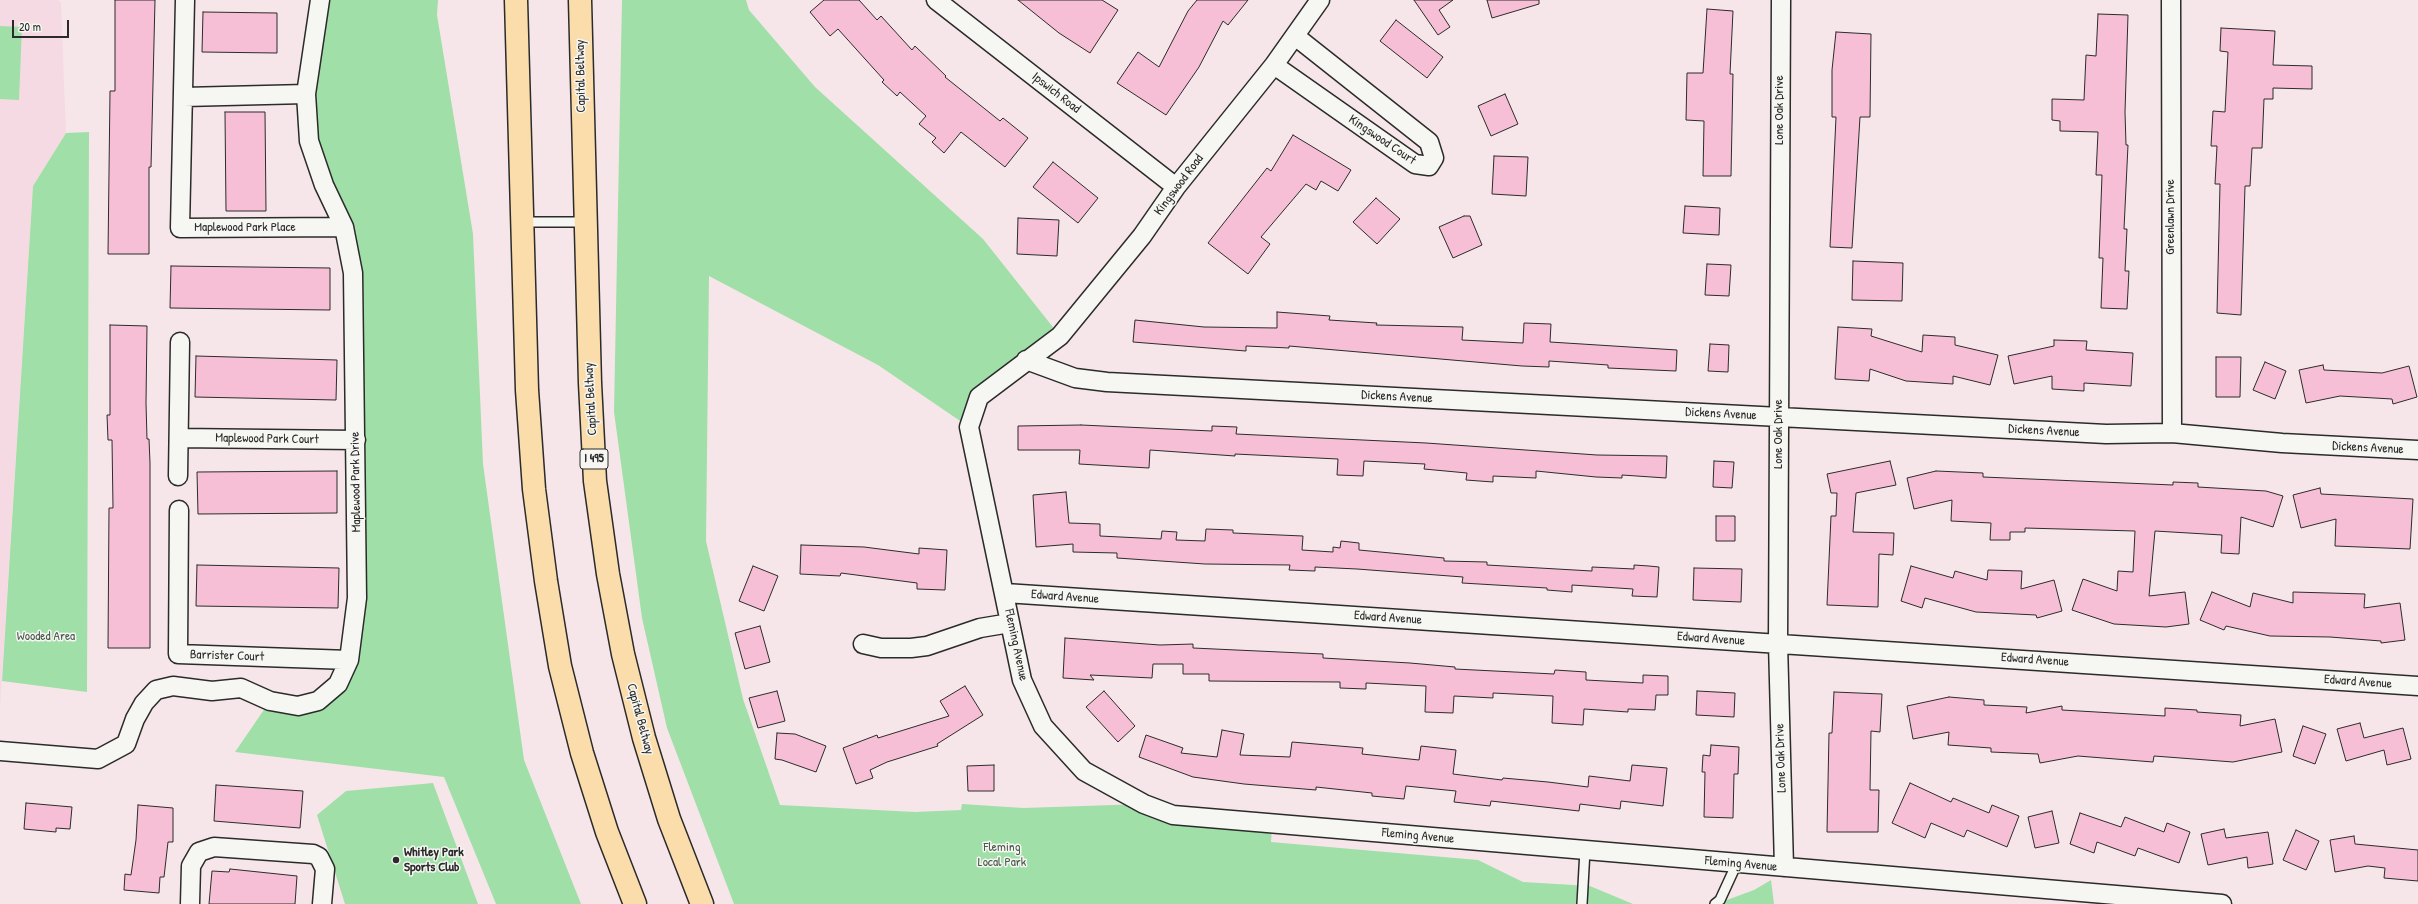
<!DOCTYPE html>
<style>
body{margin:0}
#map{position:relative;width:2418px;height:904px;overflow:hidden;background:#f6e6e9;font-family:"Patrick Hand",sans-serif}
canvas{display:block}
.scale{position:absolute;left:12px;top:20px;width:57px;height:18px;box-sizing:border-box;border:2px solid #2b2b2b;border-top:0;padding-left:5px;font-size:12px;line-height:14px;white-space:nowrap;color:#2b2b2b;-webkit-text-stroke:3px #f6f6f2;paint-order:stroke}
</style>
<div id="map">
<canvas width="2418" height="904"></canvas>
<div class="scale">20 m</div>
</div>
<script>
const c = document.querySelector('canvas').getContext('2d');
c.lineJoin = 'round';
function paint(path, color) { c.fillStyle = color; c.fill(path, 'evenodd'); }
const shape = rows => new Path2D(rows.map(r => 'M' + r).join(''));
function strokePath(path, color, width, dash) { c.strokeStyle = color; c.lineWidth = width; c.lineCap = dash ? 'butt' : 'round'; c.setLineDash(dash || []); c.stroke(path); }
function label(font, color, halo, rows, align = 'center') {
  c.font = font + ' "Patrick Hand",sans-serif'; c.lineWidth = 3; c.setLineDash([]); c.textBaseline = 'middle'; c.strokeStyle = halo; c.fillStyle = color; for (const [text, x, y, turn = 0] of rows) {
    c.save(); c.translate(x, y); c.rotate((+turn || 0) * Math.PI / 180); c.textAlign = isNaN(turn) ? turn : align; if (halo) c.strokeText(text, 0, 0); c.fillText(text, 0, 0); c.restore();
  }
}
const built = shape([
 [0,0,58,0,61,3,66,133,33,186,0,707]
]);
const green = shape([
 [320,0,438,0,437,15,473,234,483,464,524,760,581,904,496,904,444,777,235,752,270,701,318,701,349,660,353,273,309,141],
 [622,0,746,0,749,10,815,87,983,239,1060,336,979,397,969,427,878,365,709,276,706,541,743,699,780,805,915,812,961,810,962,804,1023,808,1144,804,1153,819,1272,829,1271,842,1478,860,1523,882,1590,886,1633,904,734,904,667,728,642,618,614,412],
 [0,26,22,27,19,100,0,99],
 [89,132,87,692,2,681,33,186,66,133],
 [433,783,478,904,345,904,317,815,346,791],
 [1771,880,1774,904,1716,904,1754,890]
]);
const building = shape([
 [115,0,155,0,151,167,149,167,149,254,108,254,110,91,115,91,115,0],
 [824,0,859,0,877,20,881,16,912,50,915,46,946,76,945,77,1000,121,1003,118,1028,138,1005,167,961,132,944,153,932,142,936,138,919,124,926,116,900,92,897,96,882,82,884,80,838,29,830,36,810,12,824,0],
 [1018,0,1102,0,1118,10,1090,53,1059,33,1018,0],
 [1197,0,1248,0,1228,25,1223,21,1199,67,1166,115,1117,83,1138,52,1159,67,1188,11,1197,0],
 [1414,0,1453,0,1439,10,1450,27,1438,35,1414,0],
 [1487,0,1539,0,1539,4,1492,18,1487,0],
 [1707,9,1733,11,1730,74,1733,74,1731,176,1703,176,1704,121,1686,120,1687,73,1703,73,1707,9],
 [203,12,277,13,277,53,202,52,203,12],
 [2098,14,2128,15,2125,112,2126,145,2128,145,2124,229,2127,229,2125,271,2129,271,2127,309,2101,308,2103,258,2099,258,2102,175,2096,175,2098,132,2060,131,2060,121,2052,120,2052,99,2084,100,2086,55,2096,56,2098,14],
 [1396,20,1443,57,1427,78,1380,41,1396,20],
 [2221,28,2275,31,2273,65,2312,66,2312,89,2273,88,2273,99,2264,99,2262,148,2252,148,2250,186,2245,186,2241,315,2217,313,2220,184,2215,184,2217,146,2211,146,2213,111,2225,112,2228,52,2220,51,2221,28],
 [1836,32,1871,34,1870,117,1860,117,1852,248,1830,247,1836,117,1832,117,1832,70,1836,32],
 [1505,94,1518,124,1491,136,1478,106,1505,94],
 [225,112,265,112,266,211,226,211,225,112],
 [1293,135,1351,170,1338,191,1321,181,1316,190,1306,184,1261,237,1270,244,1248,274,1208,243,1267,168,1271,171,1293,135],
 [1494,156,1528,157,1526,196,1492,194,1494,156],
 [1053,162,1098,198,1078,223,1033,187,1053,162],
 [1376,198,1400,219,1377,244,1353,222,1376,198],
 [1685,206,1720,208,1719,235,1683,233,1685,206],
 [1464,216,1470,216,1482,245,1453,258,1439,227,1464,216],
 [1018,218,1059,220,1057,256,1017,254,1018,218],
 [1853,261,1903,263,1902,301,1852,300,1853,261],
 [1707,264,1731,265,1729,296,1705,295,1707,264],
 [171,266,330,268,330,310,170,308,171,266],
 [1277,312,1330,316,1329,320,1377,323,1376,325,1463,327,1462,340,1523,343,1524,323,1551,324,1550,342,1677,350,1676,371,1608,368,1608,365,1549,361,1549,367,1522,366,1289,346,1289,348,1246,346,1246,351,1133,342,1135,320,1204,327,1277,328,1277,312],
 [110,325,147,326,146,403,147,439,149,439,150,463,150,648,108,648,109,508,113,508,112,440,108,440,107,415,110,415,110,325],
 [1838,327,1872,329,1871,336,1922,352,1923,335,1955,337,1955,345,1998,355,1990,385,1953,376,1953,384,1906,381,1870,369,1869,381,1835,379,1838,327],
 [2054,340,2087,341,2086,350,2133,353,2131,386,2084,383,2084,391,2052,389,2052,376,2014,384,2008,356,2054,346,2054,340],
 [1710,344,1729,345,1728,372,1708,371,1710,344],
 [196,356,337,360,336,400,195,397,196,356],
 [2216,357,2241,357,2240,397,2216,397,2216,357],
 [2265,362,2286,371,2275,399,2253,390,2265,362],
 [2323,365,2324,370,2382,373,2409,366,2417,397,2393,404,2392,399,2340,396,2306,403,2299,370,2323,365],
 [1081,425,1212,431,1212,426,1237,427,1236,434,1426,443,1597,455,1667,456,1666,478,1622,475,1622,478,1596,477,1536,471,1536,478,1493,476,1493,482,1466,480,1467,473,1424,469,1425,464,1364,461,1363,476,1337,475,1338,459,1235,454,1235,456,1150,450,1149,468,1079,464,1080,450,1018,450,1018,426,1081,425],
 [1714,461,1734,462,1732,488,1713,487,1714,461],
 [1890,461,1896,485,1856,493,1853,532,1894,533,1893,555,1879,554,1878,607,1827,605,1831,516,1836,516,1837,493,1831,493,1827,474,1890,461],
 [337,471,337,513,198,514,197,472,337,471],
 [1936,471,1983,473,1983,477,2173,485,2173,482,2198,483,2198,487,2266,491,2283,496,2273,527,2241,517,2239,554,2221,553,2222,535,2155,531,2149,596,2185,592,2189,624,2166,627,2114,624,2072,610,2083,579,2117,591,2118,571,2133,572,2135,531,2025,528,2025,532,2010,532,2010,540,1990,540,1991,523,1951,521,1952,500,1914,509,1907,478,1936,471],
 [2320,488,2321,494,2413,499,2410,549,2335,546,2336,519,2301,528,2293,495,2320,488],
 [1066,492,1069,523,1100,524,1100,536,1161,539,1162,531,1177,532,1176,540,1205,541,1206,529,1233,530,1233,533,1303,536,1302,550,1333,552,1333,547,1340,548,1341,541,1359,543,1359,550,1444,558,1444,561,1487,562,1487,565,1592,571,1592,567,1634,569,1634,565,1649,566,1659,567,1657,597,1632,596,1633,589,1572,585,1572,592,1547,590,1547,588,1462,583,1463,577,1357,569,1315,567,1315,571,1289,570,1290,565,1205,564,1117,558,1117,553,1073,552,1073,544,1036,547,1033,495,1066,492],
 [1716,516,1735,516,1735,541,1716,541,1716,516],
 [801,545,864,547,919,554,919,548,947,550,945,590,917,589,917,583,841,573,840,576,800,574,801,545],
 [197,565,339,568,338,608,196,606,197,565],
 [753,566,778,576,764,611,739,601,753,566],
 [1911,566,1953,578,1955,571,1987,580,1988,570,2022,571,2021,589,2054,580,2062,611,2037,618,2036,615,1976,612,1925,598,1922,608,1901,601,1911,566],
 [1694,568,1742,569,1741,602,1693,600,1694,568],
 [2212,592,2250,607,2253,593,2293,603,2293,592,2365,594,2364,608,2400,603,2405,640,2381,643,2381,641,2330,637,2270,636,2226,626,2224,630,2200,620,2212,592],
 [760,626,770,662,745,669,735,633,760,626],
 [1065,638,1160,645,1193,644,1193,648,1323,654,1323,658,1410,663,1455,667,1455,669,1554,674,1555,670,1586,672,1586,680,1643,683,1643,675,1668,676,1668,695,1656,695,1655,710,1628,709,1628,712,1584,709,1583,725,1552,723,1553,696,1493,693,1493,698,1454,696,1453,713,1425,712,1426,686,1366,683,1366,689,1340,688,1340,682,1209,681,1209,674,1183,674,1183,664,1153,664,1152,678,1090,675,1094,680,1063,678,1065,638],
 [965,686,983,715,937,744,938,746,887,762,870,770,873,778,856,784,843,748,877,735,878,738,949,716,940,701,965,686],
 [777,691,785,721,758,728,749,698,777,691],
 [1104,691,1135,726,1118,742,1086,707,1104,691],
 [1697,691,1735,693,1734,717,1696,715,1697,691],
 [1834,692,1882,694,1880,732,1871,731,1870,790,1879,790,1878,832,1827,832,1829,733,1832,733,1834,692],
 [1949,697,1984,700,1984,705,2027,707,2026,713,2062,706,2062,710,2165,716,2165,708,2197,710,2197,712,2241,715,2240,726,2275,719,2282,752,2233,762,2154,756,2153,762,2078,756,2040,763,2038,754,1991,752,1991,748,1948,745,1949,732,1913,739,1907,706,1949,697],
 [2360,723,2364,738,2403,728,2411,759,2387,765,2384,750,2346,761,2337,729,2360,723],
 [2303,726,2326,734,2315,764,2293,756,2303,726],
 [1222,730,1244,734,1240,755,1290,757,1292,742,1363,748,1362,754,1419,760,1421,746,1456,750,1453,774,1502,780,1503,778,1548,782,1588,787,1589,776,1630,781,1632,765,1667,768,1663,806,1621,801,1620,809,1580,804,1579,811,1491,801,1490,806,1454,802,1456,791,1406,786,1404,799,1372,796,1372,793,1316,787,1316,790,1244,784,1193,777,1139,757,1146,735,1183,748,1181,753,1217,757,1222,730],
 [777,733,795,734,826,746,816,772,782,760,775,759,777,733],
 [1711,745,1739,747,1738,774,1734,774,1733,818,1704,817,1705,772,1702,772,1703,755,1710,756,1711,745],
 [994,765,994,791,968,791,967,766,994,765],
 [1910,783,1951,802,1953,798,1989,813,1992,805,2019,816,2007,847,1967,830,1964,837,1931,823,1925,838,1892,823,1910,783],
 [216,785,303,791,300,828,214,821,216,785],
 [26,803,72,807,70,829,56,828,56,832,24,829,26,803],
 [138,805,173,808,173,842,168,842,164,877,160,877,159,893,124,890,125,874,131,875,136,840,138,805],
 [2052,811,2059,843,2035,848,2028,817,2052,811],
 [2080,813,2121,827,2125,817,2164,832,2167,823,2190,832,2179,863,2138,848,2135,856,2097,842,2094,853,2070,844,2080,813],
 [2224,829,2226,838,2268,832,2273,864,2248,868,2247,857,2208,865,2201,834,2224,829],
 [2296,830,2319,841,2306,870,2283,860,2296,830],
 [2354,836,2355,844,2418,850,2418,881,2384,878,2385,868,2368,866,2335,872,2330,840,2354,836],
 [230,869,297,876,295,904,209,904,212,871,229,872,230,869]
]);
const lane = shape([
 [523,222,585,222],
 [1582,904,1585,850],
 [1715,904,1720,900,1737,863]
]);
const street = shape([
 [185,0,180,228,344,227],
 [936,0,1176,187],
 [1320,0,1274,65,1176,187,1142,236,1060,336,979,397,969,427,1022,680,1043,726,1084,771,1144,804,1173,815,2222,904],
 [1781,0,1778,643,1784,867],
 [2171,0,2172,433],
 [1274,65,1415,164,1429,166,1434,158,1429,142,1295,36],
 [184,97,306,94],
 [1026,360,1075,378,1107,382,2106,434,2172,433,2282,443,2418,450],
 [179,438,356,440],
 [178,476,180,342],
 [179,510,178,654,349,660],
 [1005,593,2418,686],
 [863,644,881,648,911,648,927,646,980,628,1010,623],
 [0,751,98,759,126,744,135,719,144,703,156,690,173,686,212,691,241,688,270,701,298,706,318,701,338,684,349,660,357,598,353,273,344,227,324,185,309,141,306,94,320,0],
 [190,904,191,866,199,852,214,847,313,854,319,857,325,869,322,904]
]);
const highway = shape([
 [516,0,527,390,534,489,546,581,560,666,582,753,607,832,635,904],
 [580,0,590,383,595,481,608,574,623,654,644,738,669,819,702,904]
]);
const markers = [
 [396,860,4,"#2b2b2b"]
];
const shields = [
 [594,459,28]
];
const shieldNames = [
 ["I 495",594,459]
];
const streetNames = [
 ["Capital Beltway",581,76,-91],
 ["Ipswich Road",1056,93,38],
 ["Lone Oak Drive",1780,110,-90],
 ["Kingswood Court",1382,140,34],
 ["Kingswood Road",1179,185,-53],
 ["Greenlawn Drive",2171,217,-90],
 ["Maplewood Park Place",245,228],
 ["Dickens Avenue",1397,397,3],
 ["Capital Beltway",591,399,-93],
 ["Dickens Avenue",1721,414,3],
 ["Dickens Avenue",2044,431,3],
 ["Lone Oak Drive",1779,434,-90],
 ["Maplewood Park Court",267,439,1],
 ["Dickens Avenue",2368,448,3],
 ["Maplewood Park Drive",356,482,-91],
 ["Edward Avenue",1065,597,4],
 ["Edward Avenue",1388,618,4],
 ["Edward Avenue",1711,639,4],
 ["Fleming Avenue",1016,645,78],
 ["Barrister Court",227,656,2],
 ["Edward Avenue",2035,660,4],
 ["Edward Avenue",2358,682,4],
 ["Capital Beltway",640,719,75],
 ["Lone Oak Drive",1781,758,-92],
 ["Fleming Avenue",1418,836,5],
 ["Fleming Avenue",1741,864,5]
];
const parkNames = [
 ["Wooded Area",46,637],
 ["Fleming",1002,848],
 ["Local Park",1002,863]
];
const poiNames = [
 ["Whitley Park",404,853],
 ["Sports Club",404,868]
];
paint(built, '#f6dae3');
paint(green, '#a0dfa7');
paint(building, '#f7bfd5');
strokePath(building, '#2b2b2b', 1);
strokePath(lane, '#2b2b2b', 12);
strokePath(street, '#2b2b2b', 21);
strokePath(highway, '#2b2b2b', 25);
strokePath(lane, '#f6f6f2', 9);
strokePath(street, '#f6f6f2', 18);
strokePath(highway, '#faddab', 22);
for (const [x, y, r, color] of markers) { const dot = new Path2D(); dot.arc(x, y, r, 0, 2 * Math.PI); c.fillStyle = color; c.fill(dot); strokePath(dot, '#f6f6f2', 1.5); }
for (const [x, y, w] of shields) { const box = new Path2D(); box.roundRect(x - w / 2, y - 10, w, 20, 3); c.fillStyle = '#f6f6f2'; c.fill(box); strokePath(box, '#2b2b2b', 1); }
label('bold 12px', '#2b2b2b', null, shieldNames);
label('13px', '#2b2b2b', '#f6f6f2', streetNames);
label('13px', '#48584a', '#f6f6f2', parkNames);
label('bold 13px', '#2b2b2b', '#f6f6f2', poiNames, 'left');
</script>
